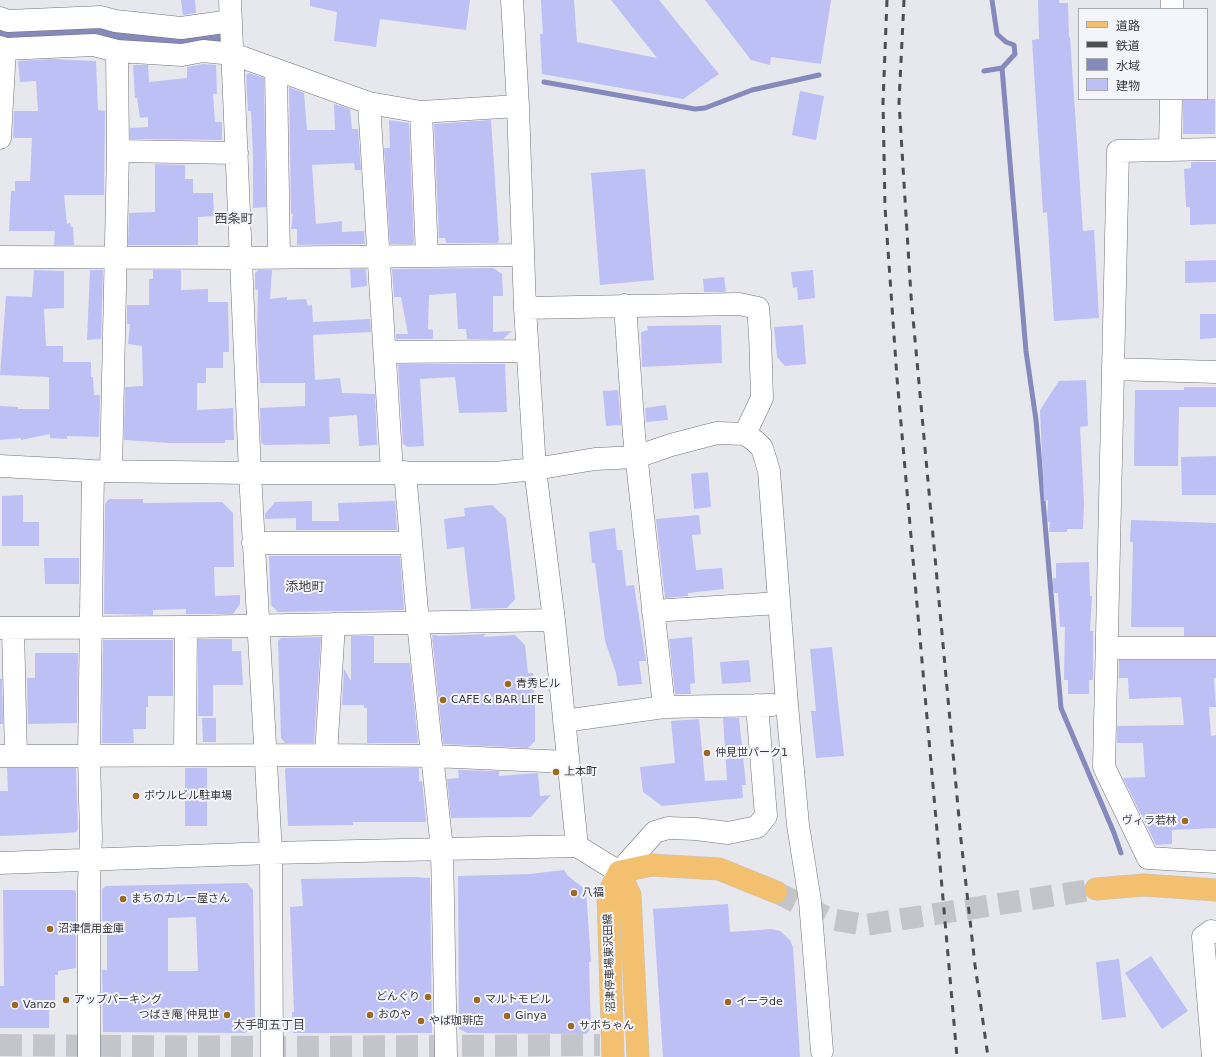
<!DOCTYPE html>
<meta charset="utf-8">
<style>
body{margin:0}
#map{position:relative;width:1216px;height:1057px;overflow:hidden;background:#e7e8ed;font-family:"DejaVu Sans","Noto Sans JP",sans-serif}
canvas{display:block}
.legend{position:absolute;left:1078px;top:8px;width:130px;height:92px;box-sizing:border-box;background:#f4f5fa;border:1px solid #a9aaae;margin:0;padding:5px 7px;list-style:none;font-size:12px;color:#39393c}
.legend li{display:flex;align-items:center;gap:8px;height:20px}
.legend b{width:20px;border:1px solid #a9aaae}
</style>
<div id="map">
<canvas width="1216" height="1057"></canvas>
<ul class="legend">
<li><b style="height:5px;background:#f3c070"></b>道路</li>
<li><b style="height:5px;background:#4e4e51"></b>鉄道</li>
<li><b style="height:11px;background:#8689bb"></b>水域</li>
<li><b style="height:11px;background:#bcc0f5"></b>建物</li>
</ul>
</div>
<script>
const c = document.querySelector('canvas').getContext('2d');
c.lineJoin = 'round';
function paint(path, color) { c.fillStyle = color; c.fill(path, 'evenodd'); }
const shape = rows => new Path2D(rows.map(r => 'M' + r).join(''));
function strokePath(path, color, width, dash) { c.strokeStyle = color; c.lineWidth = width; c.lineCap = dash ? 'butt' : 'round'; c.setLineDash(dash || []); c.stroke(path); }
function label(font, color, halo, rows, align = 'center') {
  c.font = font + ' "DejaVu Sans","Noto Sans JP",sans-serif'; c.lineWidth = 4; c.setLineDash([]); c.textBaseline = 'middle'; c.strokeStyle = halo; c.fillStyle = color; for (const [text, x, y, turn = 0] of rows) {
    c.save(); c.translate(x, y); c.rotate((+turn || 0) * Math.PI / 180); c.textAlign = isNaN(turn) ? turn : align; if (halo) c.strokeText(text, 0, 0); c.fillText(text, 0, 0); c.restore();
  }
}
const water = shape([
 [0,25,222,28,224,41,202,45,0,40]
]);
const stream = shape([
 [1002,68,1026,351,1036,420,1061,708,1114,833,1121,853],
 [984,71,1002,68,1015,54,1014,45,1006,42,997,34,992,0],
 [544,82,695,109,705,108,752,90,819,75]
]);
const building = shape([
 [181,0,195,0,196,13,183,15],
 [310,0,470,0,466,30,380,19,376,47,334,41,337,12,310,6],
 [541,0,574,0,577,42,657,58,611,0,659,0,719,74,683,99,542,74,540,34,543,34],
 [705,0,831,0,821,64,771,57,770,65,751,60],
 [1038,0,1059,0,1059,3,1068,3,1069,38,1070,37,1083,231,1094,230,1099,318,1054,321,1047,212,1043,213,1032,40,1039,39],
 [50,59,96,61,98,110,105,111,104,195,64,195,67,224,70,223,71,227,73,227,74,245,54,245,55,231,9,231,11,191,15,191,15,181,30,181,32,138,13,138,14,111,38,111,36,81,20,82,18,61],
 [203,64,216,65,217,94,213,94,215,122,222,122,222,140,130,139,130,128,148,127,148,117,140,118,137,98,135,98,133,65,148,65,149,82,187,78,187,67],
 [249,73,264,78,266,207,253,208,253,157,251,111,248,111,246,75],
 [289,87,304,93,307,130,335,130,334,104,350,109,352,129,358,129,361,170,355,170,354,163,312,165,316,224,342,221,342,232,364,231,365,244,297,245,297,229,291,229,293,214,291,214],
 [800,91,824,96,816,140,792,135],
 [1183,99,1215,99,1215,134,1183,134],
 [389,120,409,123,414,244,390,244,384,148,390,148],
 [491,120,499,241,497,243,446,243,445,238,439,238,434,124],
 [1191,162,1216,162,1216,224,1190,225,1190,207,1186,207,1184,169,1191,168],
 [155,164,185,165,185,179,193,179,193,193,213,193,214,216,198,217,198,245,128,245,129,213,155,212],
 [645,169,654,280,600,285,591,173],
 [1216,260,1216,282,1185,283,1185,261],
 [493,268,502,274,503,296,493,296,493,332,512,331,503,339,467,339,466,329,458,329,456,293,429,295,428,329,433,330,433,339,396,339,396,334,408,334,401,297,394,297,392,269],
 [350,269,366,269,367,286,351,288],
 [34,270,64,271,64,308,44,309,46,346,63,346,63,362,91,362,91,377,93,377,94,395,100,395,99,437,67,436,67,439,50,438,50,434,21,440,21,438,0,440,0,406,18,407,18,409,49,409,49,377,0,375,6,296,32,297],
 [90,270,103,270,101,339,87,340],
 [153,270,181,270,181,290,208,289,208,302,228,302,229,352,223,352,223,368,206,368,206,383,197,383,197,410,233,408,234,440,225,440,225,443,170,443,124,440,125,387,143,386,142,346,128,344,130,324,127,324,127,305,149,305,149,279,153,279],
 [259,270,272,270,270,299,287,297,287,300,306,299,308,306,312,305,313,322,370,319,371,332,313,335,315,380,340,378,342,393,375,394,377,445,359,446,357,416,356,415,329,417,330,444,264,445,261,442,260,408,305,406,305,383,260,383,257,333,258,290,255,289,255,273],
 [813,270,815,298,798,300,797,287,793,288,791,272],
 [724,277,726,292,704,292,703,279],
 [1200,314,1216,314,1216,338,1200,339],
 [721,325,722,363,642,367,641,332,648,330,647,326],
 [803,325,806,364,785,366,777,357,774,327],
 [398,364,505,364,507,412,459,413,455,377,420,379,424,446,408,447,403,444],
 [1086,380,1088,426,1080,427,1084,503,1083,529,1067,529,1067,532,1049,532,1050,522,1047,522,1048,500,1044,501,1040,410,1059,381],
 [1184,387,1216,387,1216,407,1179,407,1178,466,1134,466,1135,390,1184,390],
 [618,390,621,425,606,426,603,391],
 [666,405,668,420,646,422,645,408],
 [1216,456,1216,495,1182,495,1181,457],
 [708,472,711,507,694,509,691,474],
 [23,495,23,522,39,522,39,546,2,546,2,496],
 [109,499,143,499,143,503,222,502,233,513,234,567,214,567,215,596,240,595,240,604,233,614,186,614,186,609,153,610,153,615,104,614,105,504],
 [312,501,312,521,339,521,338,503,395,501,397,530,296,530,296,518,265,519,265,514,275,502],
 [492,505,506,518,515,599,507,608,471,609,464,547,447,549,444,519,465,516,464,508],
 [699,515,701,534,692,535,696,570,722,568,724,589,688,593,688,596,665,598,656,519],
 [1131,520,1216,523,1216,636,1184,636,1184,627,1131,627,1133,542,1130,542],
 [615,528,617,550,622,550,626,586,634,585,646,661,639,661,642,684,618,686,616,673,605,641,595,563,592,563,589,532],
 [269,556,400,556,404,610,278,612,271,605],
 [44,558,79,558,79,584,45,584],
 [1089,562,1090,596,1092,596,1090,631,1093,631,1093,680,1089,680,1089,694,1068,694,1068,680,1064,680,1065,627,1060,627,1058,593,1053,593,1053,578,1056,578,1056,563],
 [486,634,483,637,515,635,525,645,528,673,533,673,535,708,535,741,528,748,443,744,432,635,437,635,437,636],
 [351,636,374,636,374,663,410,663,418,743,367,743,367,708,364,708,364,705,342,705,344,669,351,681],
 [321,637,314,743,285,743,281,738,278,641,281,638],
 [692,637,695,683,690,684,691,694,675,694,669,639],
 [198,639,232,639,232,651,241,651,243,685,213,685,213,716,198,716],
 [103,640,173,640,173,696,148,696,148,707,146,707,146,729,133,729,134,743,102,743],
 [832,647,844,756,816,758,811,711,816,711,810,649],
 [35,653,78,653,77,723,28,724,27,678,35,678],
 [749,660,751,682,722,684,720,662],
 [1119,660,1216,660,1216,678,1214,678,1216,707,1209,707,1211,736,1216,735,1216,828,1172,830,1172,844,1156,845,1123,778,1145,777,1143,743,1117,743,1117,726,1184,725,1181,697,1129,699,1128,678,1119,678],
 [0,679,2,679,3,724,0,724],
 [202,718,216,718,216,742,203,742],
 [723,718,739,718,746,785,742,785,743,798,662,806,643,792,640,767,675,763,671,721,699,719,705,781,727,780],
 [7,768,76,768,78,829,76,832,67,833,0,836,0,791,8,791],
 [185,768,207,768,207,826,185,826],
 [286,768,419,768,419,782,422,781,426,820,425,822,353,822,353,825,288,826,285,770],
 [458,770,499,771,499,776,538,773,540,796,551,795,531,817,451,818,447,779,459,778],
 [564,870,568,876,586,890,591,962,589,962,591,1029,586,1034,467,1033,459,1029,458,876,530,874],
 [414,877,430,878,432,1033,293,1033,292,1012,294,1012,290,907,303,906,301,879],
 [247,883,253,890,255,1024,245,1033,103,1032,102,970,107,970,107,921,102,921,102,889,106,886],
 [196,917,198,971,168,971,168,918],
 [3,890,74,890,76,892,76,968,58,971,58,975,55,975,55,1005,49,1005,49,1028,0,1028,0,986,4,986],
 [728,904,730,932,772,929,780,931,790,940,793,947,800,1057,663,1057,653,909],
 [1151,956,1188,1011,1162,1029,1125,973],
 [1119,959,1126,1017,1102,1020,1096,962]
]);
const minorTunnel = shape([
 [0,1045,272,1047,600,1045]
]);
const majorTunnel = shape([
 [776,892,830,919,865,925,1096,889]
]);
const minor = shape([
 [230,0,250,473,271,853,272,1057],
 [512,0,518,106,525,308,535,469,554,620,577,846,619,872,655,832,668,828,696,829,728,833,757,827,766,816,757,705],
 [1172,9,1172,0],
 [0,18,8,21,101,17,115,21,181,28,231,21],
 [0,47,5,49,94,45,117,51,182,55,203,51,233,54,369,103,421,112,518,106],
 [276,71,279,258],
 [369,103,392,472],
 [421,112,427,256],
 [0,138,5,49],
 [1170,149,1171,99],
 [1216,149,1118,151,1104,767,1148,858,1216,862],
 [118,151,237,153],
 [0,257,241,258,523,255],
 [525,308,739,304,758,308,760,333,762,398,745,434],
 [385,352,527,351],
 [1113,369,1216,372],
 [0,466,93,471,250,473,495,473,535,469,595,459,636,457,671,445,717,433,745,434,755,441,762,448,769,471,787,705,798,825,810,901,822,1051],
 [111,471,118,151,117,51],
 [405,472,418,623,442,849,446,1057],
 [253,543,410,543],
 [653,611,779,603],
 [0,628,186,627,554,620],
 [13,628,16,756],
 [1107,648,1216,648],
 [664,707,772,705],
 [564,721,664,707,634,435,625,305],
 [185,755,186,627],
 [326,755,334,624],
 [0,756,326,755,433,756,568,762],
 [0,863,271,853,577,846],
 [89,1057,89,882,91,838,89,757,93,471],
 [1213,1057,1203,937,1211,931,1216,932]
]);
const major = shape([
 [619,872,630,895,638,1057],
 [619,872,651,865,719,869,776,892],
 [1096,889,1144,885,1216,890],
 [613,1057,608,895,619,872]
]);
const rail = shape([
 [887,0,883,102,885,207,897,378,957,1057],
 [904,0,899,102,911,296,961,840,975,965,988,1057]
]);
const markers = [
 [508,684,4,"#9d6820"],
 [443,700,4,"#9d6820"],
 [707,753,4,"#9d6820"],
 [556,772,4,"#9d6820"],
 [136,796,4,"#9d6820"],
 [1185,821,4,"#9d6820"],
 [574,893,4,"#9d6820"],
 [123,899,4,"#9d6820"],
 [50,929,4,"#9d6820"],
 [428,997,4,"#9d6820"],
 [66,1000,4,"#9d6820"],
 [477,1000,4,"#9d6820"],
 [728,1002,4,"#9d6820"],
 [15,1005,4,"#9d6820"],
 [227,1015,4,"#9d6820"],
 [370,1015,4,"#9d6820"],
 [507,1016,4,"#9d6820"],
 [421,1021,4,"#9d6820"],
 [571,1026,4,"#9d6820"]
];
const poiNames = [
 ["青秀ビル",516,684],
 ["CAFE & BAR LIFE",451,700],
 ["仲見世パーク1",715,753],
 ["上本町",564,772],
 ["ボウルビル駐車場",144,796],
 ["ヴィラ若林",1177,821,"right"],
 ["八福",582,893],
 ["まちのカレー屋さん",131,899],
 ["沼津信用金庫",58,929],
 ["どんぐり",420,997,"right"],
 ["アップパーキング",74,1000],
 ["マルトモビル",485,1000],
 ["イーラde",736,1002],
 ["Vanzo",23,1005],
 ["つばき庵 仲見世",219,1015,"right"],
 ["おのや",378,1015],
 ["Ginya",515,1016],
 ["やば珈琲店",429,1021],
 ["サボちゃん",579,1026]
];
const streetNames = [
 ["沼津停車場東沢田線",610,963,-92]
];
const neighbourhoodNames = [
 ["大手町五丁目",269,1026]
];
const quarterNames = [
 ["西条町",234,220],
 ["添地町",305,588]
];
paint(water, '#8689bb');
strokePath(stream, '#8689bb', 5);
paint(building, '#bcc0f5');
strokePath(minorTunnel, '#c4c5ca', 22, [22, 11]);
strokePath(majorTunnel, '#c4c5ca', 22, [22, 11]);
strokePath(minor, '#717277', 23);
strokePath(major, '#c4c4c4', 23);
strokePath(minor, '#fff', 22);
strokePath(major, '#f3c070', 22);
strokePath(rail, '#4e4e51', 3, [7, 7]);
for (const [x, y, r, color] of markers) { const dot = new Path2D(); dot.arc(x, y, r, 0, 2 * Math.PI); c.fillStyle = color; c.fill(dot); strokePath(dot, '#f4f5fa', 1.5); }
label('11px', '#39393c', '#f4f5fa', poiNames, 'left');
label('11px', '#39393c', '#f4f5fa', streetNames);
label('12px', '#424347', '#f4f5fa', neighbourhoodNames);
label('13px', '#424347', '#f4f5fa', quarterNames);
</script>
